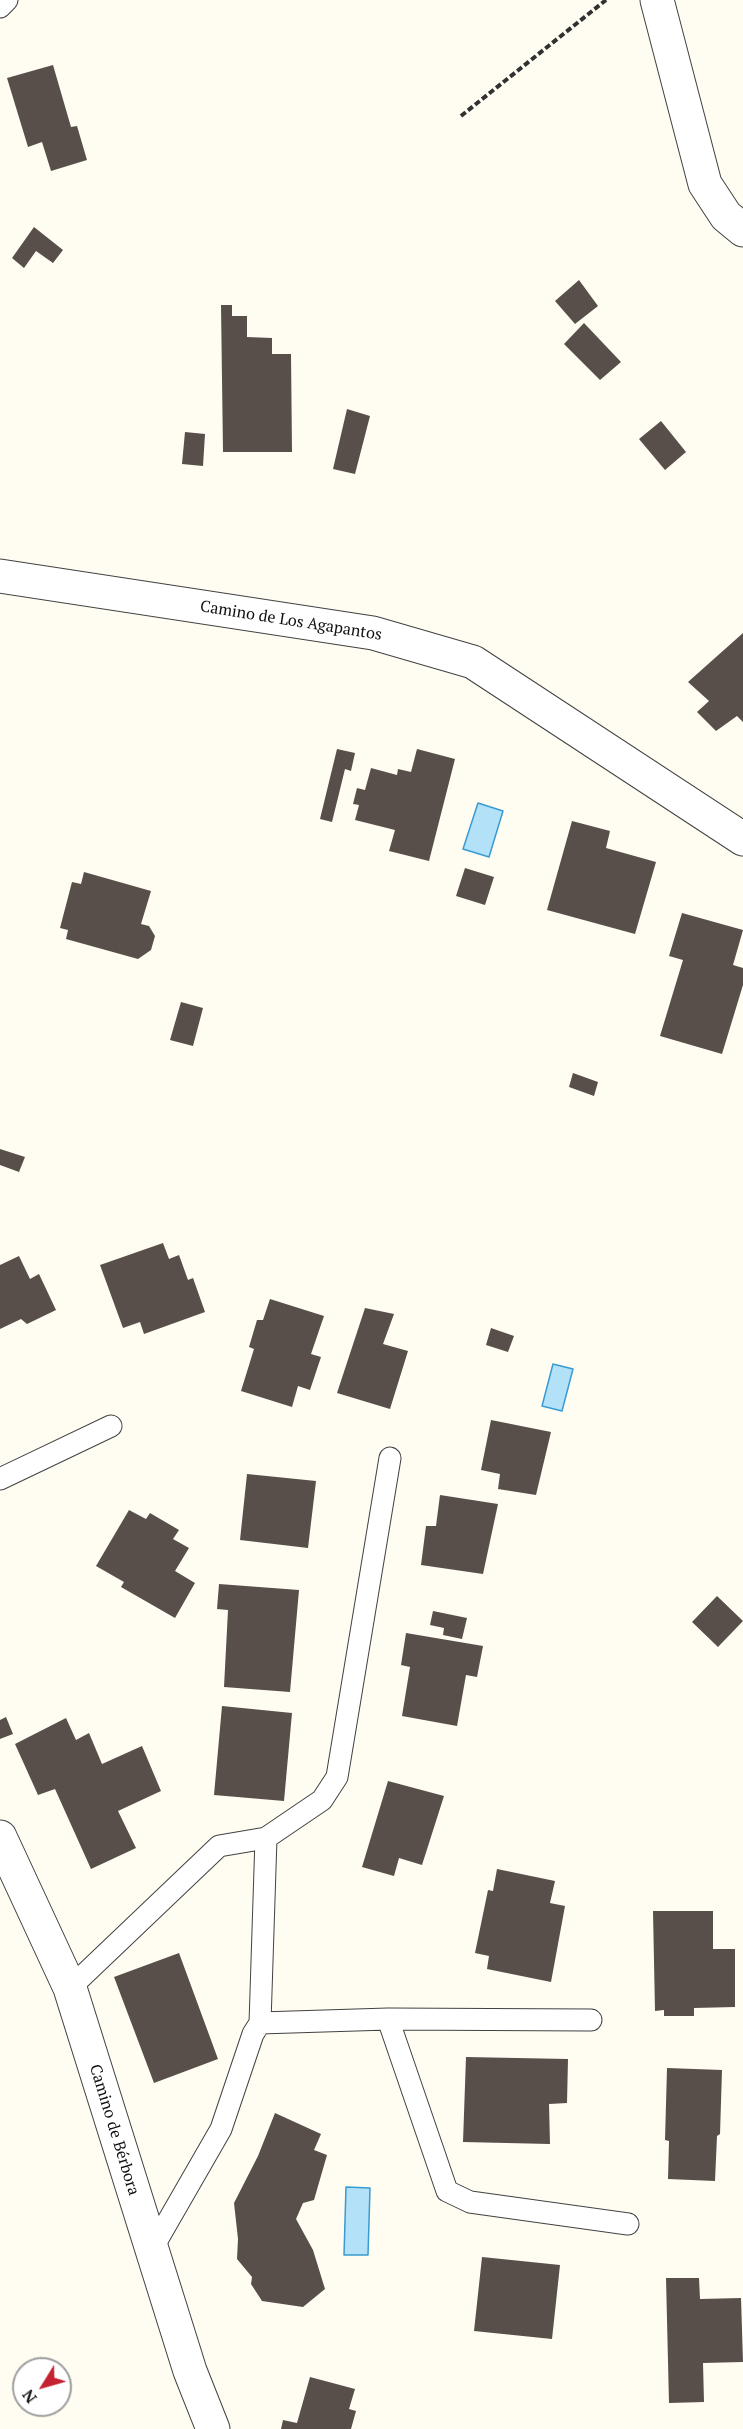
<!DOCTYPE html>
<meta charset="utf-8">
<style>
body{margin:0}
#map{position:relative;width:743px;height:2429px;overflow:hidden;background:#fffcf1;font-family:"PT Serif",serif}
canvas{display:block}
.north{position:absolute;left:12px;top:2357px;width:60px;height:60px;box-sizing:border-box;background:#fff;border:2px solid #9f9f9f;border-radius:50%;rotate:233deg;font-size:16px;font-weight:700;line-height:24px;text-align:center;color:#0f0f0f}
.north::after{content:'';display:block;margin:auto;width:21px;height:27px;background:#c42231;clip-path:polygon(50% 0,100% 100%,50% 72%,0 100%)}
</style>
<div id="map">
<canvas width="743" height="2429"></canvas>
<div class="north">N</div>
</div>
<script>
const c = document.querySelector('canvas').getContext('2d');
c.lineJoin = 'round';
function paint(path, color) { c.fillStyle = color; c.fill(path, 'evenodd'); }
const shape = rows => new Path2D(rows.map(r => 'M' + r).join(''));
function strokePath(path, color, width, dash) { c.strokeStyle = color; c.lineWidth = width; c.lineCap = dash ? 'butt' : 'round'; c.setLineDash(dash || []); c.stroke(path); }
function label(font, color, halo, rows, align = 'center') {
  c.font = font + ' "PT Serif",serif'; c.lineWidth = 6; c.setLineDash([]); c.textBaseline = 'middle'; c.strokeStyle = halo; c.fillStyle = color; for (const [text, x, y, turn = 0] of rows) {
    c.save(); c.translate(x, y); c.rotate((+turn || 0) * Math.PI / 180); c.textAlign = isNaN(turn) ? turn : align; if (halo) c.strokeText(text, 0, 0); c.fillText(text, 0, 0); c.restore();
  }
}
const water = shape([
 [478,803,503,811,489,857,463,849,478,803],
 [553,1364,573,1369,562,1411,542,1406,553,1364],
 [346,2187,370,2188,368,2255,344,2255,346,2187]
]);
const building = shape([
 [53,65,71,127,77,126,87,160,51,171,42,142,28,147,7,78],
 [34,227,63,250,53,263,36,251,24,268,12,258],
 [579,280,598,306,575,324,555,301],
 [221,305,232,305,232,316,247,316,247,337,272,338,272,354,291,354,292,452,223,452],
 [584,323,621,362,600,380,564,344],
 [347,409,370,416,355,474,333,469],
 [661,421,686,452,665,470,639,439],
 [185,432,205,434,203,466,182,464],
 [743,633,743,722,737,716,716,731,697,712,709,701,688,682],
 [337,749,355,753,351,771,345,769,332,822,320,819],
 [417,749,455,759,429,861,389,851,395,830,355,820,359,805,353,804,357,788,365,790,371,768,397,775,398,769,411,772],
 [572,821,610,831,606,848,656,862,635,934,547,910],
 [465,868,494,877,485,905,456,896],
 [84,872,151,891,141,924,149,926,155,936,151,950,138,959,66,939,68,930,60,928,72,882,81,884],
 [682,913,743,930,733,965,743,968,743,985,722,1054,660,1036,683,960,669,956],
 [181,1002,203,1008,193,1046,170,1040],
 [573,1073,598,1082,594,1096,569,1087],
 [0,1149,25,1157,19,1172,0,1165],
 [163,1243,169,1259,179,1255,188,1280,193,1278,205,1312,144,1334,140,1322,123,1328,100,1265],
 [19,1256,30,1279,39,1274,56,1310,27,1324,21,1319,0,1329,0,1265],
 [270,1299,324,1316,311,1354,321,1357,310,1390,298,1386,292,1407,241,1391,254,1349,249,1347,257,1320,263,1320],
 [365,1308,394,1314,383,1344,408,1351,390,1409,337,1393],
 [491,1328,514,1336,508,1352,486,1345],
 [491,1420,551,1432,536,1495,498,1489,500,1474,481,1470],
 [247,1474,316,1481,308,1548,240,1540],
 [440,1495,498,1504,483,1574,421,1565,426,1526,436,1526],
 [129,1510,146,1519,150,1513,179,1530,173,1539,189,1548,175,1571,195,1583,175,1618,121,1587,124,1582,96,1566],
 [219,1584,299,1590,290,1692,224,1687,228,1610,217,1609],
 [717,1596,743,1621,718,1647,692,1622],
 [433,1611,467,1618,462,1639,443,1635,444,1628,430,1625],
 [406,1633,483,1646,477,1677,466,1675,457,1726,402,1716,410,1667,401,1665],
 [222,1706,292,1713,284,1801,214,1795],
 [6,1717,13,1734,0,1739,0,1720],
 [66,1718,76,1740,89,1733,102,1764,142,1746,161,1791,118,1811,136,1848,91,1869,55,1789,38,1795,15,1744],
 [388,1781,444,1796,422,1865,399,1858,394,1876,362,1867],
 [497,1869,555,1881,550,1903,565,1906,551,1982,487,1969,489,1956,475,1953,488,1890,493,1891],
 [653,1911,713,1911,713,1949,735,1949,735,2007,694,2008,694,2016,664,2016,664,2010,655,2011],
 [179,1953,218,2059,154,2083,114,1977],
 [466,2057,568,2059,567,2103,549,2104,550,2144,463,2142],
 [667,2068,722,2070,720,2134,717,2136,715,2181,668,2179,669,2141,665,2140],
 [275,2113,321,2134,314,2150,327,2155,314,2200,303,2203,296,2219,313,2250,325,2289,303,2307,262,2301,251,2284,252,2277,237,2259,238,2239,234,2203,258,2156],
 [482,2257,560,2265,552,2339,474,2331],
 [666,2278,699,2278,700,2299,741,2298,743,2362,703,2363,704,2402,669,2403],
 [310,2377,355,2389,349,2409,356,2411,351,2429,281,2429,283,2420,297,2423]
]);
const path = shape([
 [461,116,606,0]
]);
const service = shape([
 [0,7,7,0],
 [0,1479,111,1426],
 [70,1988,219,1846,266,1838],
 [388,2019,447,2191,470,2202,628,2224],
 [260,2023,388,2019,591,2020],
 [152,2249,221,2129,253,2034,260,2023,266,1838,322,1800,337,1777,390,1458]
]);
const minor = shape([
 [657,0,705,184,726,216,743,230],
 [0,576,373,633,473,662,743,839],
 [0,1837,70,1988,190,2371,213,2429]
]);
const streetNames = [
 ["Camino de Los Agapantos",291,621,9],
 ["Camino de Bérbora",114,2130,73]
];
paint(water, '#b3e1f8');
strokePath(water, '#389bd1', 1.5);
paint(building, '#584f4b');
strokePath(service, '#424242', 23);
strokePath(minor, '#424242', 35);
strokePath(path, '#313131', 4, [6, 3]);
strokePath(service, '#fff', 21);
strokePath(minor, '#fff', 33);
label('16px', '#0f0f0f', '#fff', streetNames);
</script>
